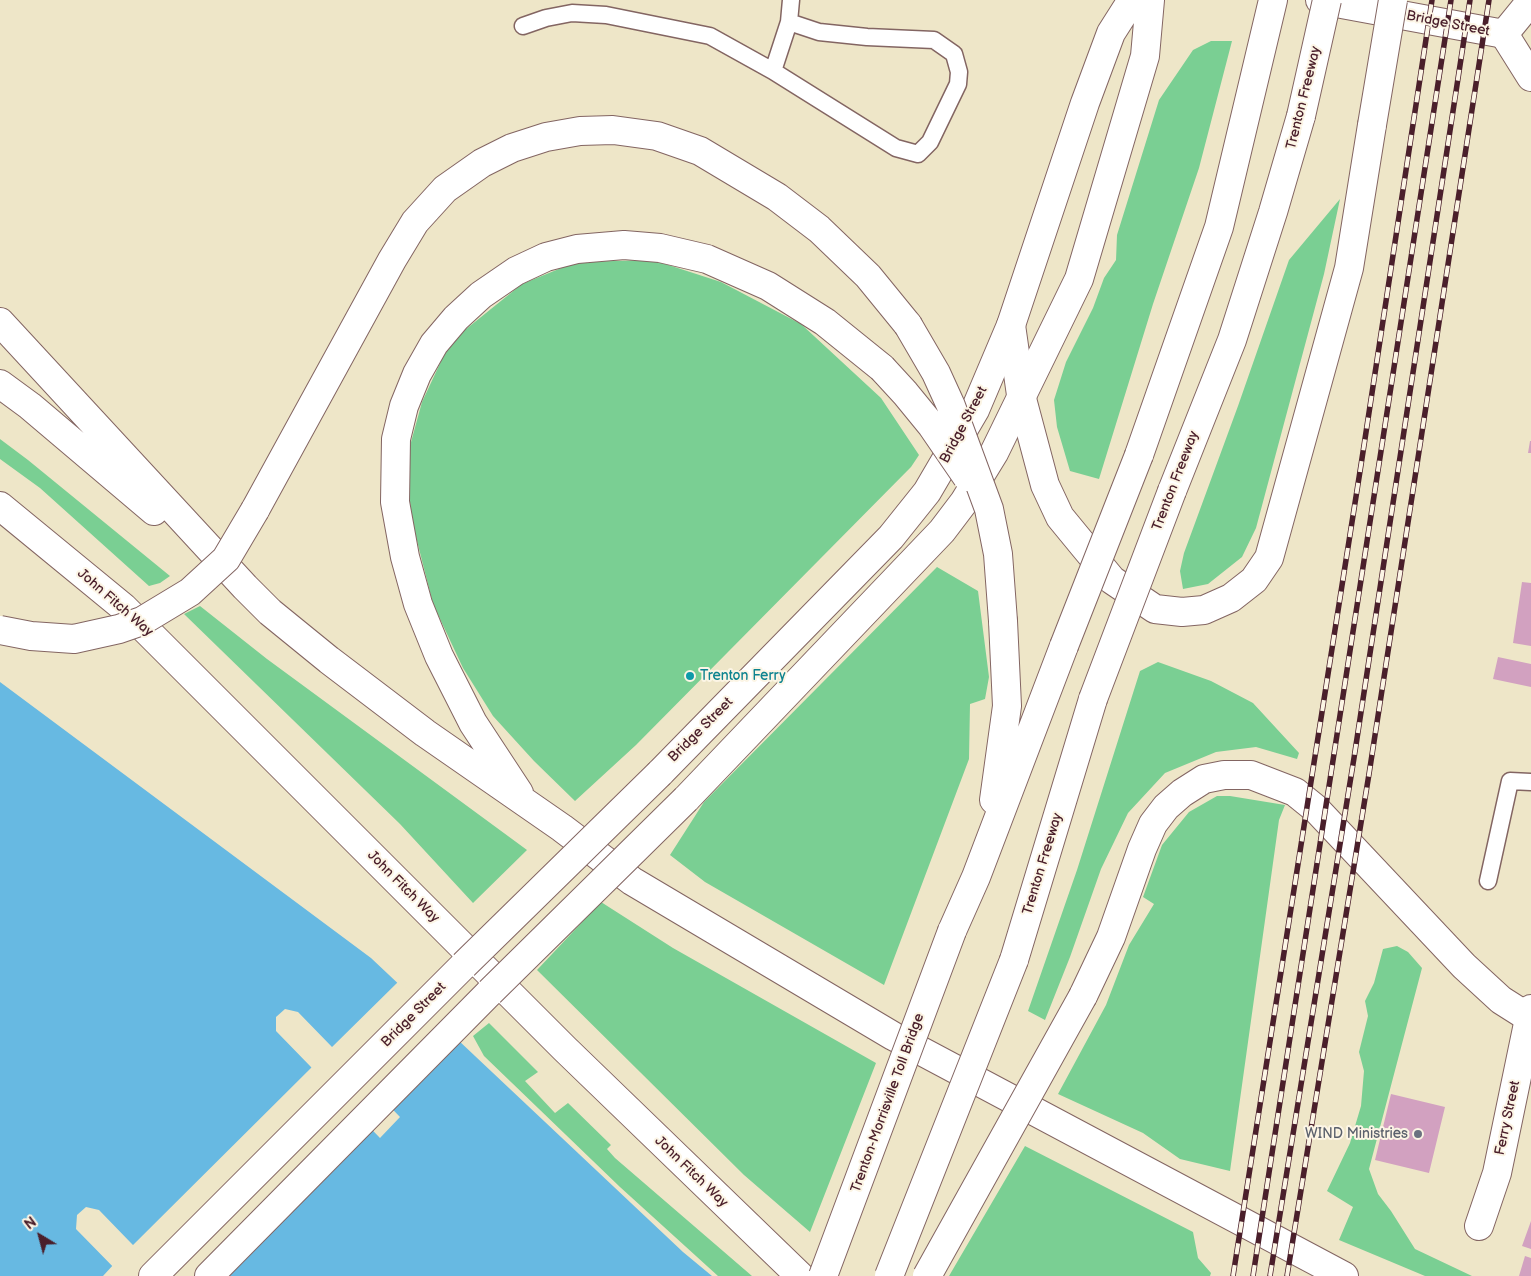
<!DOCTYPE html>
<style>
body{margin:0}
#map{position:relative;width:1531px;height:1276px;overflow:hidden;background:#eee6c8;font-family:"Balsamiq Sans",sans-serif}
canvas{display:block}
.north{position:absolute;left:15px;top:1211px;width:50px;height:50px;-webkit-text-stroke:4px #fcf5e5;paint-order:stroke;rotate:323deg;font-size:14px;font-weight:700;line-height:20px;text-align:center;color:#4a1f2b}
.north::after{content:'';display:block;margin:auto;width:18px;height:22px;background:#4a1f2b;clip-path:polygon(50% 0,100% 100%,50% 72%,0 100%)}
</style>
<div id="map">
<canvas width="1531" height="1276"></canvas>
<div class="north">N</div>
</div>
<script>
const c = document.querySelector('canvas').getContext('2d');
c.lineJoin = 'round';
function paint(path, color) { c.fillStyle = color; c.fill(path, 'evenodd'); }
const shape = rows => new Path2D(rows.map(r => 'M' + r).join(''));
function strokePath(path, color, width, dash) { c.strokeStyle = color; c.lineWidth = width; c.lineCap = dash ? 'butt' : 'round'; c.setLineDash(dash || []); c.stroke(path); }
function label(font, color, halo, rows, align = 'center') {
  c.font = font + ' "Balsamiq Sans",sans-serif'; c.lineWidth = 4; c.setLineDash([]); c.textBaseline = 'middle'; c.strokeStyle = halo; c.fillStyle = color; for (const [text, x, y, turn = 0] of rows) {
    c.save(); c.translate(x, y); c.rotate((+turn || 0) * Math.PI / 180); c.textAlign = isNaN(turn) ? turn : align; if (halo) c.strokeText(text, 0, 0); c.fillText(text, 0, 0); c.restore();
  }
}
const green = shape([
 [1211,41,1232,41,1199,168,1153,304,1099,479,1070,471,1057,427,1054,400,1066,362,1093,308,1104,278,1116,260,1117,235,1159,100,1193,50],
 [1340,199,1324,274,1256,528,1242,557,1208,584,1183,589,1180,571,1184,553,1238,406,1289,260],
 [653,260,721,282,801,324,881,398,919,455,911,467,636,745,575,801,534,761,493,716,463,668,433,604,413,525,405,464,422,402,450,342,522,284,576,262],
 [0,439,28,460,170,576,160,583,149,586,40,488,0,459],
 [937,567,978,591,989,677,985,699,970,704,969,759,884,985,705,882,670,855,704,802],
 [200,606,267,659,527,850,473,903,400,824,184,614],
 [1158,662,1211,681,1253,703,1299,753,1297,759,1256,747,1216,752,1165,773,1128,813,1101,869,1070,957,1045,1020,1028,1011,1077,870,1140,671],
 [1217,796,1230,796,1285,805,1279,820,1230,1171,1180,1159,1143,1133,1058,1094,1106,1005,1129,945,1154,904,1143,897,1162,845,1189,812],
 [601,902,673,948,876,1063,810,1232,744,1175,537,970],
 [1397,946,1408,952,1422,968,1369,1169,1378,1194,1391,1211,1415,1249,1472,1276,1425,1276,1339,1240,1353,1207,1327,1191,1350,1143,1361,1106,1364,1071,1359,1052,1368,1016,1365,1001,1374,983,1383,949],
 [489,1023,538,1072,525,1081,555,1113,568,1103,611,1145,607,1149,615,1158,752,1276,718,1276,620,1187,484,1056,473,1036],
 [1025,1146,1193,1232,1198,1258,1211,1273,1210,1276,949,1276]
]);
const water = shape([
 [0,682,371,958,683,1252,712,1276,163,1276,99,1210,86,1207,77,1215,76,1229,122,1276,0,1276],
 [285,1009,298,1012,400,1117,380,1138,276,1031,276,1017]
]);
const pier = shape([
 [399,981,461,1040,390,1111,330,1049],
 [313,1066,373,1128,225,1276,159,1276,131,1247],
 [114,1264,124,1276,103,1276]
]);
const building = shape([
 [1530,441,1531,441,1531,453,1528,453],
 [1522,582,1531,583,1531,646,1513,643],
 [1498,657,1531,664,1531,687,1493,679],
 [1391,1094,1445,1107,1429,1173,1375,1160],
 [1531,1221,1531,1249,1522,1246],
 [1525,1256,1531,1258,1531,1276,1519,1276]
]);
const lane = shape([
 [523,26,546,18,572,13,606,15,710,36,773,71,896,148,918,154,930,142,958,84,959,72,954,54,934,40,867,37,819,32,789,22],
 [773,71,789,22,791,0],
 [1488,881,1510,781,1531,782]
]);
const street = shape([
 [1504,34,1531,77],
 [1479,1226,1497,1173,1531,1009]
]);
const secondary = shape([
 [1320,0,1504,34,1531,1]
]);
const primary = shape([
 [660,773,891,537,927,492,975,410,1011,325,1085,103,1111,33,1132,0],
 [686,799,942,531,964,502,994,453,1079,279,1145,56,1150,0],
 [153,1276,464,965],
 [209,1276,490,992]
]);
const highway = shape([
 [0,322,245,587,270,612,329,660,425,733,562,828,632,881,893,1036,1344,1276],
 [1011,325,1021,395,1045,485,1060,517,1083,545,1112,580,1155,609,1182,612,1204,610,1231,598,1254,580,1269,558,1349,268,1372,125],
 [0,384,30,406,154,511],
 [1139,455,1219,227,1273,0],
 [1172,491,1232,340,1273,212,1301,116],
 [0,506,123,607,565,1049,800,1276],
 [255,510,392,260,415,222,445,189,482,163,512,148,546,137,580,131,613,130,657,136,700,151,777,197,819,229,868,276,908,325],
 [519,793,473,723,439,656,418,604,405,557,395,502,396,439,404,406,417,374,434,344,456,318,481,295,516,271,546,257,577,249,624,245,660,248,707,259,768,286,825,322,882,368],
 [994,800,1007,706,1003,621],
 [952,931,976,877,1064,646],
 [1014,960,1093,699],
 [1083,996,1111,937,1142,849,1153,824,1166,807,1182,793,1204,779,1224,775,1251,775,1295,792,1316,809,1464,966,1501,1000,1531,1019]
]);
const rail = shape([
 [1233,1276,1361,465,1432,0],
 [1253,1276,1451,0],
 [1270,1276,1354,758,1470,0],
 [1287,1276,1369,774,1489,0]
]);
const primaryBridge = shape([
 [464,965,660,773],
 [490,992,686,799]
]);
const highwayBridge = shape([
 [1301,116,1327,0],
 [1372,125,1393,0],
 [908,325,936,373,951,406,989,509,998,554,1003,621],
 [882,368,905,393,932,426,967,477],
 [0,630,31,636,74,639,119,629,142,621,190,592,226,559,255,510],
 [1064,646,1139,455],
 [1093,699,1172,491],
 [823,1276,952,931],
 [889,1276,1014,960],
 [927,1276,1083,996]
]);
const markers = [
 [690,676,5,"#0f9aa8"],
 [1418,1134,5,"#6b7280"]
];
const streetNames = [
 ["Bridge Street",1448,24,11],
 ["Trenton Freeway",1304,98,-76],
 ["Bridge Street",964,425,-62],
 ["Trenton Freeway",1176,481,-69],
 ["John Fitch Way",115,603,41],
 ["Bridge Street",701,730,-45],
 ["Trenton Freeway",1043,864,-73],
 ["John Fitch Way",403,887,45],
 ["Bridge Street",414,1015,-45],
 ["Trenton-Morrisville Toll Bridge",888,1103,-70],
 ["Ferry Street",1508,1118,-78],
 ["John Fitch Way",691,1172,44]
];
const cultureNames = [
 ["Trenton Ferry",700,676]
];
const worshipNames = [
 ["WIND Ministries",1408,1134]
];
paint(green, '#7acf93');
paint(water, '#67b9e2');
paint(pier, '#eee6c8');
paint(building, '#d2a1c0');
strokePath(lane, '#836562', 19);
strokePath(street, '#836562', 30);
strokePath(secondary, '#836562', 30);
strokePath(primary, '#836562', 30);
strokePath(highway, '#836562', 30);
strokePath(lane, '#fff', 16);
strokePath(street, '#fff', 28);
strokePath(secondary, '#fff', 28);
strokePath(primary, '#fff', 28);
strokePath(highway, '#fff', 28);
strokePath(rail, '#4a1f2b', 5.5);
strokePath(rail, '#fcf5e5', 4, [11]);
strokePath(primaryBridge, '#836562', 30, []);
strokePath(highwayBridge, '#836562', 30, []);
strokePath(primaryBridge, '#fff', 28);
strokePath(highwayBridge, '#fff', 28);
for (const [x, y, r, color] of markers) { const dot = new Path2D(); dot.arc(x, y, r, 0, 2 * Math.PI); c.fillStyle = color; c.fill(dot); strokePath(dot, '#fcf5e5', 2); }
label('14px', '#4a1f2b', '#fcf5e5', streetNames);
label('14px', '#0d838f', '#fcf5e5', cultureNames, 'left');
label('14px', '#5b616d', '#fcf5e5', worshipNames, 'right');
</script>
